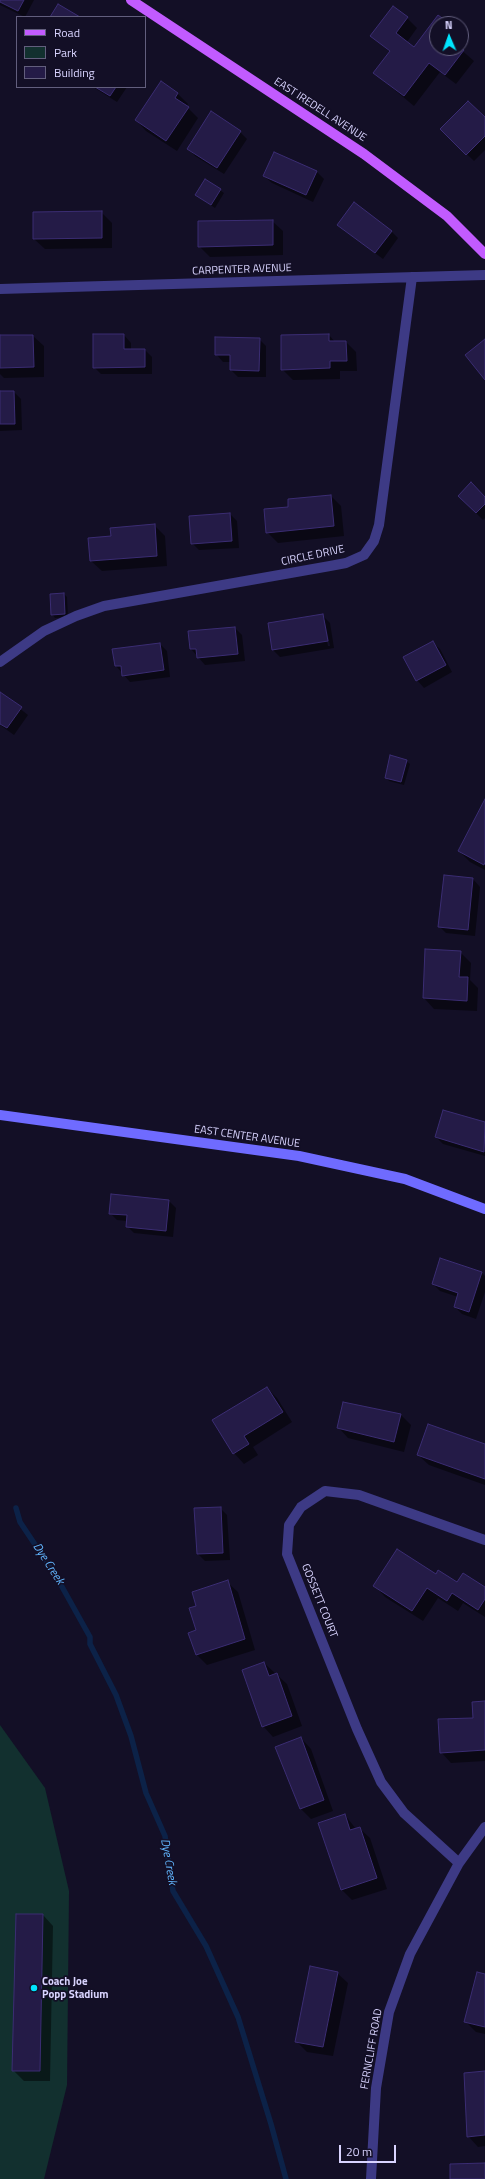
<!DOCTYPE html>
<style>
body{margin:0}
#map{position:relative;width:485px;height:2179px;overflow:hidden;background:#130f26;font-family:"Titillium Web",sans-serif}
canvas{display:block}
.legend{position:absolute;left:16px;top:16px;width:130px;height:72px;box-sizing:border-box;background:#130f26;border:1px solid #625e7d;margin:0;padding:5px 7px;list-style:none;font-size:12px;color:#d9d4ff}
.legend li{display:flex;align-items:center;gap:8px;height:20px}
.legend b{width:20px;border:1px solid #625e7d}
.north{position:absolute;left:429px;top:16px;width:40px;height:40px;box-sizing:border-box;background:#130f26;border:1px solid #625e7d;border-radius:50%;rotate:358deg;font-size:11px;font-weight:700;line-height:16px;text-align:center;color:#d9d4ff}
.north::after{content:'';display:block;margin:auto;width:14px;height:18px;background:#00e5ff;clip-path:polygon(50% 0,100% 100%,50% 72%,0 100%)}
.scale{position:absolute;left:339px;top:2145px;width:57px;height:18px;box-sizing:border-box;border:2px solid #d9d4ff;border-top:0;padding-left:5px;font-size:12px;line-height:14px;white-space:nowrap;color:#d9d4ff;-webkit-text-stroke:3px #130f26;paint-order:stroke}
</style>
<div id="map">
<canvas width="485" height="2179"></canvas>
<ul class="legend">
<li><b style="height:5px;background:#c25bff"></b>Road</li>
<li><b style="height:11px;background:#12302f"></b>Park</li>
<li><b style="height:11px;background:#241b47"></b>Building</li>
</ul>
<div class="north">N</div>
<div class="scale">20 m</div>
</div>
<script>
const c = document.querySelector('canvas').getContext('2d');
c.lineJoin = 'round';
function paint(path, color) { c.fillStyle = color; c.fill(path, 'evenodd'); }
const shape = rows => new Path2D(rows.map(r => 'M' + r).join(''));
function strokePath(path, color, width, dash) { c.strokeStyle = color; c.lineWidth = width; c.lineCap = dash ? 'butt' : 'round'; c.setLineDash(dash || []); c.stroke(path); }
function label(font, color, halo, rows, align = 'center') {
  c.font = font + ' "Titillium Web",sans-serif'; c.lineWidth = 3.5; c.setLineDash([]); c.textBaseline = 'middle'; c.strokeStyle = halo; c.fillStyle = color; for (const [text, x, y, turn = 0] of rows) {
    c.save(); c.translate(x, y); c.rotate((+turn || 0) * Math.PI / 180); c.textAlign = isNaN(turn) ? turn : align; if (halo) c.strokeText(text, 0, 0); c.fillText(text, 0, 0); c.restore();
  }
}
const green = shape([
 [0,1725,45,1788,69,1891,67,2085,44,2179,0,2179]
]);
const shadow = shape([
 [0,0,34,0,25,17,0,5],
 [438,16,449,24,437,24,437,48,459,48,474,61,456,84,440,72,414,106,374,73,390,52,372,36,407,18,417,28,407,42,414,48],
 [461,35,464,38,461,42],
 [161,83,178,94,188,104,187,107,198,118,177,151,146,131,136,120],
 [93,87,127,87,117,102],
 [485,118,485,150,474,161,441,129],
 [240,132,247,139,224,174,195,156,188,148],
 [317,172,324,179,313,202,272,183,264,176],
 [205,180,224,193,215,208,196,195],
 [101,212,112,223,112,248,45,249,34,239],
 [272,221,283,231,283,255,210,257,199,246],
 [338,225,391,231,398,238,383,259],
 [124,335,131,343,131,350,145,350,152,357,152,374,101,374,94,367],
 [329,335,335,342,346,342,356,352,357,371,340,371,340,379,293,380,282,369],
 [0,336,33,336,44,346,44,377,4,378,0,374],
 [259,339,266,346,266,377,238,377,231,370,231,362,223,362,216,354],
 [0,392,14,392,21,399,22,430,0,431],
 [331,496,341,506,344,536,278,543,267,532,290,507],
 [459,496,485,498,485,518,483,520],
 [230,514,237,521,239,548,199,550,192,543],
 [154,525,165,536,167,566,102,571,91,561,89,539,112,537],
 [64,594,67,597,68,617,55,618,52,614],
 [323,616,330,623,334,648,280,657,273,650],
 [323,622,325,622,330,646,328,646],
 [235,628,242,635,245,661,205,665,191,649],
 [432,642,440,649,452,672,424,688,417,680],
 [160,644,167,651,170,677,130,682,116,666],
 [0,693,28,715,14,735,0,725],
 [406,761,410,764,404,785,389,781,386,777],
 [485,802,485,870,470,862,459,851],
 [473,879,480,887,475,936,446,933,439,926],
 [426,950,460,952,471,963,470,980,478,988,477,1011,434,1009,424,998],
 [443,1111,485,1123,485,1156,443,1144,436,1137],
 [169,1201,176,1208,173,1237,134,1233,127,1226,127,1221,117,1220,110,1213],
 [441,1259,482,1273,485,1276,485,1292,476,1319,462,1314,455,1307,458,1297,440,1291,433,1284],
 [267,1388,277,1398,292,1422,253,1447,258,1455,244,1464,234,1453],
 [344,1403,401,1415,411,1425,404,1452,348,1438,338,1427],
 [485,1445,485,1485,429,1465,418,1455],
 [220,1508,227,1515,230,1560,205,1561,198,1554],
 [436,1575,457,1583,485,1588,485,1617,463,1603,458,1611,438,1598,423,1621,385,1597,375,1586],
 [227,1582,238,1592,255,1650,207,1665,197,1655,190,1634,197,1631,198,1606],
 [264,1663,287,1684,302,1726,273,1737,263,1726],
 [485,1702,485,1761,451,1763,441,1752,474,1719],
 [301,1738,311,1749,333,1811,311,1819,301,1809,277,1748],
 [345,1815,356,1829,359,1828,370,1838,387,1889,352,1900,342,1890,319,1824],
 [43,1915,53,1926,50,2081,24,2081,13,2070],
 [337,1973,348,1983,333,2056,307,2052,296,2041],
 [485,1975,485,2034,476,2032,465,2021],
 [485,2072,485,2146,478,2147,468,2136]
]);
const stream = shape([
 [16,1508,20,1522,56,1576,90,1637,90,1644,116,1695,131,1736,146,1793,165,1836,173,1891,206,1946,238,2017,271,2124,286,2179]
]);
const building = shape([
 [0,0,24,0,18,11,0,2,0,0],
 [58,4,80,17,50,17,58,4],
 [393,6,408,17,396,33,414,47,438,15,450,24,437,24,437,48,461,48,464,50,445,75,429,63,404,96,373,73,390,51,370,36,393,6],
 [161,81,178,93,175,98,189,107,166,141,135,120,161,81],
 [95,87,116,87,110,96,95,87],
 [468,101,485,117,485,136,466,155,440,129,468,101],
 [211,111,241,131,217,168,187,149,211,111],
 [274,152,317,171,306,195,263,176,274,152],
 [205,179,221,189,211,205,195,195,205,179],
 [354,202,392,231,375,253,337,225,354,202],
 [102,211,102,238,33,239,33,212,102,211],
 [273,220,273,245,198,247,198,221,273,220],
 [93,334,124,334,124,349,145,349,145,367,93,368,93,334],
 [329,334,329,341,346,341,347,361,330,361,330,368,281,370,281,335,329,334],
 [0,335,33,335,34,367,0,368,0,335],
 [215,337,260,338,259,371,230,370,230,355,215,355,215,337],
 [485,339,485,380,465,355,485,339],
 [0,391,14,391,15,424,0,424,0,391],
 [471,482,485,497,485,504,476,513,458,496,471,482],
 [331,495,334,526,266,533,264,509,288,507,288,499,331,495],
 [230,513,232,541,191,544,189,516,230,513],
 [155,524,157,556,90,561,88,538,111,536,110,528,155,524],
 [64,593,65,614,51,615,50,594,64,593],
 [323,614,328,641,272,650,268,623,323,614],
 [235,627,238,654,197,658,196,649,190,649,188,631,235,627],
 [433,641,446,665,416,681,403,657,433,641],
 [160,643,164,670,122,676,121,666,115,666,112,649,160,643],
 [0,692,22,707,7,728,0,724,0,692],
 [390,755,407,760,401,782,385,778,390,755],
 [485,799,485,862,484,865,458,851,485,799],
 [444,875,473,878,468,930,438,927,444,875],
 [425,949,461,951,459,977,468,977,467,1001,423,998,425,949],
 [443,1110,485,1122,484,1152,435,1137,443,1110],
 [111,1194,169,1200,166,1231,126,1227,127,1215,109,1214,111,1194],
 [440,1258,482,1272,469,1312,454,1307,458,1293,432,1284,440,1258],
 [267,1387,283,1412,244,1436,249,1444,233,1454,212,1420,267,1387],
 [343,1402,401,1414,394,1442,337,1428,343,1402],
 [428,1424,485,1444,485,1479,417,1455,428,1424],
 [221,1507,223,1553,197,1554,194,1508,221,1507],
 [397,1549,436,1574,438,1570,457,1582,463,1573,485,1587,485,1599,478,1610,452,1593,447,1601,427,1588,412,1611,373,1586,397,1549],
 [228,1580,245,1639,196,1655,188,1633,196,1630,189,1608,196,1606,192,1592,228,1580],
 [264,1662,269,1676,277,1673,292,1716,262,1727,242,1670,264,1662],
 [485,1701,485,1750,440,1753,438,1719,473,1718,472,1702,485,1701],
 [301,1737,324,1800,300,1809,275,1747,301,1737],
 [345,1814,350,1830,360,1827,377,1878,341,1890,318,1823,345,1814],
 [16,1914,43,1914,40,2071,12,2071,16,1914],
 [310,1966,338,1972,323,2047,295,2042,310,1966],
 [477,1972,485,1974,485,2027,464,2022,477,1972],
 [485,2071,485,2135,467,2137,464,2073,485,2071],
 [485,2163,485,2179,450,2179,450,2164,485,2163]
]);
const street = shape([
 [0,289,485,275],
 [0,662,44,631,76,616,104,606,330,566,346,563,364,555,374,541,379,525,412,277],
 [459,1863,404,1813,381,1782,357,1729,287,1554,289,1525,301,1507,325,1491,359,1495,485,1540],
 [371,2179,376,2088,389,2012,410,1954,459,1863,485,1827]
]);
const secondary = shape([
 [0,1115,299,1156,405,1179,485,1209]
]);
const primary = shape([
 [131,0,364,154,447,216,485,254]
]);
const markers = [
 [34,1988,4,"#00e5ff"]
];
const streetNames = [
 ["EAST IREDELL AVENUE",320,110,33],
 ["CARPENTER AVENUE",242,270,-2],
 ["CIRCLE DRIVE",313,556,-12],
 ["EAST CENTER AVENUE",247,1137,8],
 ["GOSSETT COURT",319,1601,68],
 ["FERNCLIFF ROAD",372,2049,-80]
];
const poiNames = [
 ["Coach Joe",42,1982],
 ["Popp Stadium",42,1995]
];
const waterNames = [
 ["Dye Creek",48,1564,57],
 ["Dye Creek",168,1862,80]
];
paint(green, '#12302f');
paint(shadow, '#0007');
strokePath(stream, '#0c2248', 5.5);
paint(building, '#241b47');
strokePath(building, '#3b2d73', 1);
strokePath(street, '#3d3a85', 10);
strokePath(secondary, '#6f6bff', 10);
strokePath(primary, '#c25bff', 10);
for (const [x, y, r, color] of markers) { const dot = new Path2D(); dot.arc(x, y, r, 0, 2 * Math.PI); c.fillStyle = color; c.fill(dot); strokePath(dot, '#130f26', 1.5); }
label('11px', '#d9d4ff', '#130f26', streetNames);
label('bold 11px', '#d9d4ff', '#130f26', poiNames, 'left');
label('italic 12px', '#62b6ff', '#130f26', waterNames);
</script>
